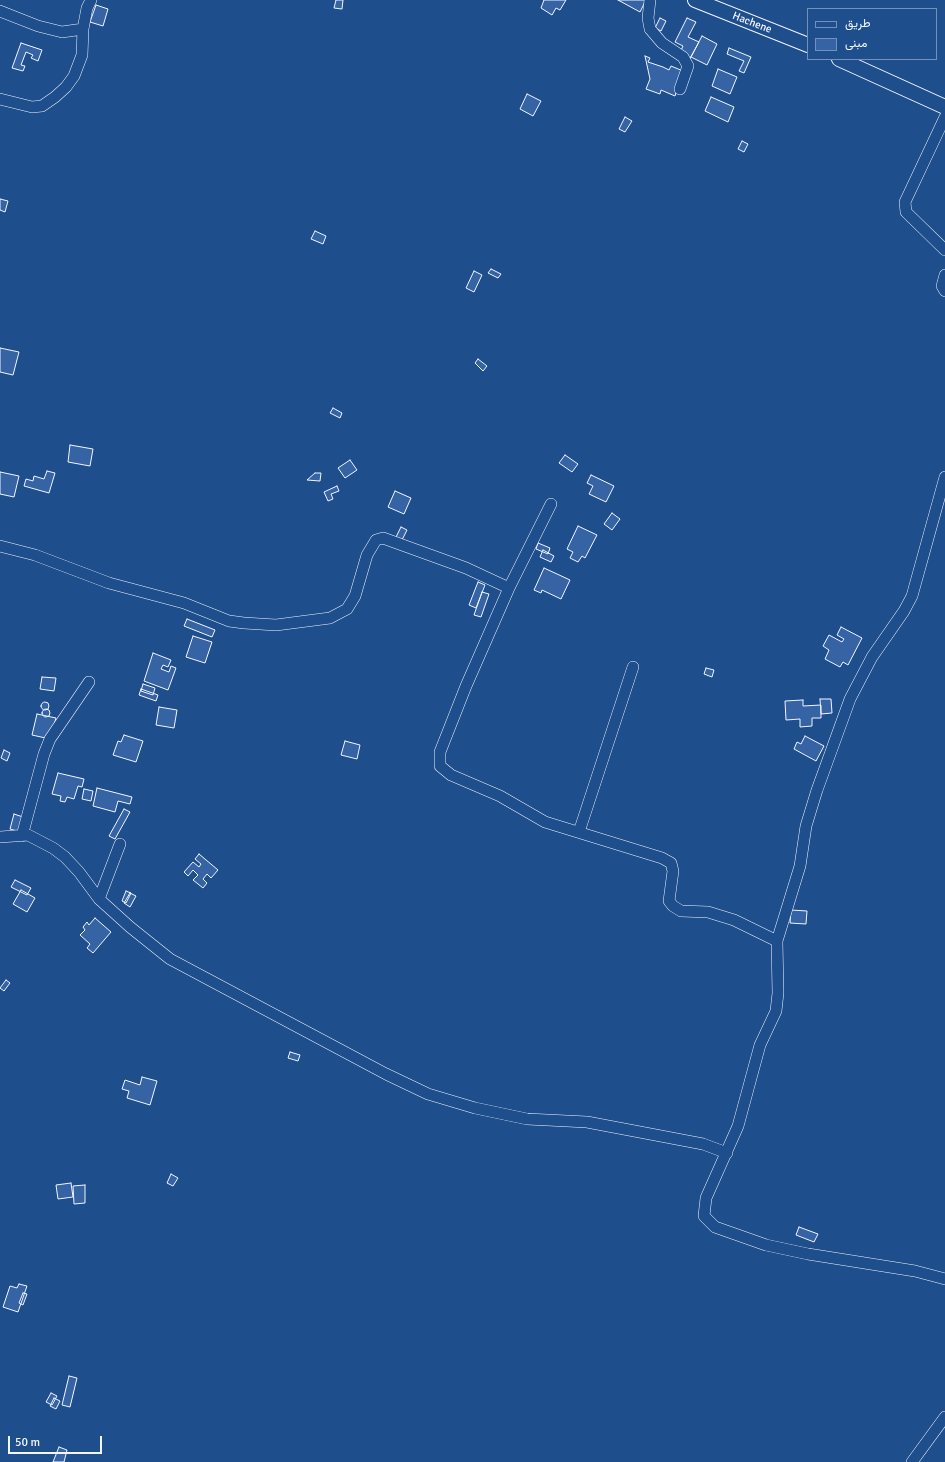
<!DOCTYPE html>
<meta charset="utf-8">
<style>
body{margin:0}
#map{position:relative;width:945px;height:1462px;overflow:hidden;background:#1f4e8c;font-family:Signika,Vazirmatn,sans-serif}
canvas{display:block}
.legend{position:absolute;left:807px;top:8px;width:130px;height:52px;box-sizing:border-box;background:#1f4e8c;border:1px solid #7391ba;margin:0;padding:5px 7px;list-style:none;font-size:12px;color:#f2f6ff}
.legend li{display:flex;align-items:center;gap:8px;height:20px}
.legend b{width:20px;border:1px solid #7391ba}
.scale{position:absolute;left:8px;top:1436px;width:94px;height:18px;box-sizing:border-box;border:2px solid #f2f6ff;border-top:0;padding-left:5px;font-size:12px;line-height:14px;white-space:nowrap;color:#f2f6ff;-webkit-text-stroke:3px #1f4e8c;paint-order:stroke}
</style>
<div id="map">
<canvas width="945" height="1462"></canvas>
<ul class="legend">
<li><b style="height:5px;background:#1f4e8c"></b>طريق</li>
<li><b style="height:11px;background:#3563a3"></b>مبنى</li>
</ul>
<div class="scale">50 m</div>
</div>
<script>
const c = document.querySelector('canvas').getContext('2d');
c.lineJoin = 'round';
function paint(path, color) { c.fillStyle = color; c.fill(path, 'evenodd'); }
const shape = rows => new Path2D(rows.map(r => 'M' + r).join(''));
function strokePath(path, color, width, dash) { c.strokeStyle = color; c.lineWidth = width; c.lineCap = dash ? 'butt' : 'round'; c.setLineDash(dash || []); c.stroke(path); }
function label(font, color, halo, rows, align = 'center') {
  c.font = font + ' Signika,sans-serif'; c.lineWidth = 3; c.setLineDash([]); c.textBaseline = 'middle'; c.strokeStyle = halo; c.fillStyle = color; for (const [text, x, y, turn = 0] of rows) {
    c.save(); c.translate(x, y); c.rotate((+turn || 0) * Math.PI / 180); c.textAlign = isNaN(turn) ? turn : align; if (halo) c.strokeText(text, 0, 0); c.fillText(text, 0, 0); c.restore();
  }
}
const building = shape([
 [336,0,343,0,342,9,334,8,336,0],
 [544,0,566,0,560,10,556,8,552,15,541,8,544,0],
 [618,0,646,0,640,12,618,0],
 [96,5,108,9,103,26,90,22,96,5],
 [660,18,666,21,661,31,655,28,660,18],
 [687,18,696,22,688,37,699,42,688,62,678,57,683,46,675,42,687,18],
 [702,36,717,44,707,65,691,57,702,36],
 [21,43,42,50,38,61,31,58,33,55,26,52,21,65,25,66,23,71,12,68,21,43],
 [729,48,751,57,744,73,739,71,744,61,727,54,729,48],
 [645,56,650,58,648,62,663,67,669,70,671,66,688,73,678,86,675,96,661,90,660,94,646,89,650,79,645,56],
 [718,69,737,77,730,94,712,86,718,69],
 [527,94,541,101,533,116,520,109,527,94],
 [711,97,734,107,728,122,705,111,711,97],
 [625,117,632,121,625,132,619,129,625,117],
 [742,141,748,144,744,152,738,149,742,141],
 [0,199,8,201,5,212,0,210,0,199],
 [315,231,326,236,323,244,311,239,315,231],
 [491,269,501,274,498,278,488,273,491,269],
 [474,271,482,275,474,292,466,288,474,271],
 [0,348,19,352,13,375,0,372,0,348],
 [478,359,487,366,483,371,475,363,478,359],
 [333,408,342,413,340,418,330,413,333,408],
 [70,445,93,449,90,466,68,462,70,445],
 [565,455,578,464,572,472,559,463,565,455],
 [350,460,357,470,345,478,338,468,350,460],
 [47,471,55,473,49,493,24,486,26,479,33,481,34,476,44,479,47,471],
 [0,472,19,476,14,497,0,494,0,472],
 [315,473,321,473,320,481,307,480,315,473],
 [591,475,614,486,606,502,589,494,593,486,587,483,591,475],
 [337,486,339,491,331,494,333,499,328,501,324,492,337,486],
 [395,491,411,498,404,514,388,507,395,491],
 [612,513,620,519,612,530,604,524,612,513],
 [578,526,597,535,585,558,582,556,578,562,570,558,573,552,567,549,578,526],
 [401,527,407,530,402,540,396,537,401,527],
 [538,543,550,548,548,554,536,549,538,543],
 [543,550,554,556,551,562,540,557,543,550],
 [544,568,570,580,561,599,542,590,541,593,534,590,544,568],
 [478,582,485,585,476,608,469,605,478,582],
 [482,592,489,594,481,617,474,615,482,592],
 [187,619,215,630,212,637,184,626,187,619],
 [841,627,862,638,848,665,843,662,840,667,825,659,829,650,823,646,829,635,842,642,844,639,837,635,841,627],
 [193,636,212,642,205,663,186,657,193,636],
 [153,653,171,660,168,667,163,665,161,669,169,672,171,666,176,668,168,690,144,681,153,653],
 [706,668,714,670,712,677,704,674,706,668],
 [42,677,56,678,54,691,40,689,42,677],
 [143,684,155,688,153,695,141,691,143,684],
 [141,689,158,695,156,701,139,695,141,689],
 [820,699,831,699,832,713,821,714,820,699],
 [803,700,803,706,821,705,821,718,812,718,812,726,800,727,800,719,786,720,785,701,803,700],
 '41 706a4 4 0 1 1 8 0a4 4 0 1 1-8 0Z',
 [159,707,177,710,174,728,156,725,159,707],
 '42 713a4 4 0 1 1 8 0a4 4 0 1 1-8 0Z',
 [37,714,56,718,50,739,32,735,37,714],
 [124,735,143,741,136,762,113,755,118,741,121,742,124,735],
 [805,736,824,746,816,761,794,749,797,742,801,744,805,736],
 [345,741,360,745,357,759,341,755,345,741],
 [4,750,10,753,7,761,1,758,4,750],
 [58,773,84,779,82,787,78,786,74,799,67,797,65,802,60,801,61,796,52,794,58,773],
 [97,788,132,797,130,804,118,801,115,812,93,806,97,788],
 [84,789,93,791,91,801,82,799,84,789],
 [124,809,130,812,115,839,109,836,124,809],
 [14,814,29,819,24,833,10,829,14,814],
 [199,854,218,870,211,878,207,874,203,879,207,883,203,888,193,880,198,875,193,870,188,876,184,872,193,862,199,867,201,864,195,859,199,854],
 [15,880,31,888,27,895,11,887,15,880],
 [21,890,35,898,27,912,13,904,21,890],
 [126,891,131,893,126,903,122,901,126,891],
 [130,893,136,896,130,907,124,903,130,893],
 [791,910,807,911,806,924,790,923,791,910],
 [95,918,111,932,93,953,87,948,90,944,80,935,85,930,83,927,87,922,89,925,95,918],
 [6,980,10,983,4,991,0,988,6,980],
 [290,1052,300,1055,298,1061,288,1058,290,1052],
 [142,1077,157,1081,150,1105,127,1098,129,1091,122,1089,125,1080,140,1085,142,1077],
 [171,1174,178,1178,173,1186,167,1183,171,1174],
 [71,1183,73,1197,58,1199,56,1185,71,1183],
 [85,1185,85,1203,74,1204,73,1186,85,1185],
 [799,1227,818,1234,814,1242,796,1235,799,1227],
 [19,1284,27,1286,18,1312,3,1307,10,1286,17,1288,19,1284],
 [23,1293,27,1294,23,1305,19,1303,23,1293],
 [69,1376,77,1378,70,1407,62,1405,69,1376],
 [51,1393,57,1396,52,1405,46,1402,51,1393],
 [54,1398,60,1401,56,1409,50,1406,54,1398],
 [59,1447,67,1450,64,1462,53,1462,59,1447]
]);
const minor = shape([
 [650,0,648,18,650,29,662,43,683,57,688,66,680,89],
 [0,11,38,26,62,32,83,29],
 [0,99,32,107,42,106,55,97,66,87,74,76,82,55,83,29,87,8,91,0],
 [945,117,905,202,906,212,945,250],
 [945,275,942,286,945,291],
 [945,477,912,596,904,611,872,657,850,699,817,790,806,826,800,866,777,941,778,993,776,1011,760,1045,738,1126,706,1198,704,1216,715,1227,766,1245,808,1254,915,1271,945,1279],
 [551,504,509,588,466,686,440,752,440,766,451,775,500,796,545,822,662,858,671,863,673,871,669,901,673,906,681,911,708,912,734,920,777,941],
 [0,546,35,555,109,583,184,603,229,621,244,623,276,625,330,618,347,609,355,596,367,555,376,540,383,538,466,568,509,588],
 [579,832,633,667],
 [22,836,44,754,50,739,89,682],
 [0,837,28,835,53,848,65,857,79,872,99,899,130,927,170,959,386,1074,428,1094,475,1108,527,1119,587,1122,703,1144,727,1153],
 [99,899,120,844],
 [912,1462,945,1417]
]);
const tertiary = shape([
 [695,0,808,45],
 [839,59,945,107]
]);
const streetNames = [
 ["Hachene",752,23,21]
];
paint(building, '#3563a3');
strokePath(building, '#f2f6ff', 1);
strokePath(minor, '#f2f6ff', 12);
strokePath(tertiary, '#f2f6ff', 16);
strokePath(minor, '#1f4e8c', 11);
strokePath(tertiary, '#1f4e8c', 14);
label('11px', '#f2f6ff', '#1f4e8c', streetNames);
</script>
